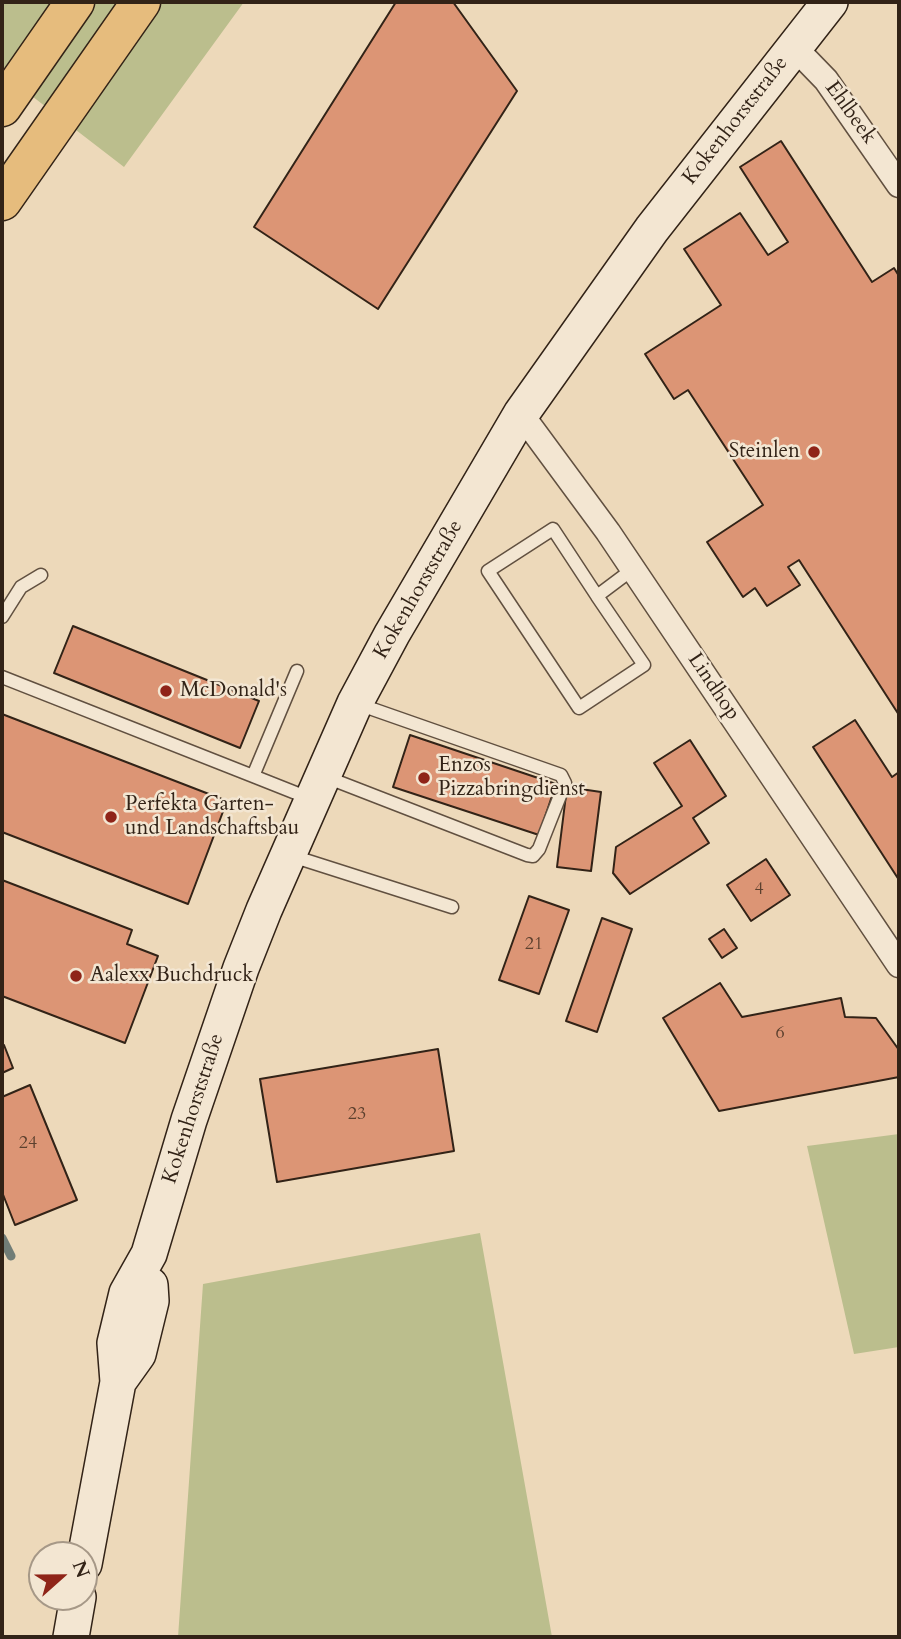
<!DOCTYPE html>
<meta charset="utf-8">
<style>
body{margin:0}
#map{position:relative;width:901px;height:1639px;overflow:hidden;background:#edd9ba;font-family:Cardo,serif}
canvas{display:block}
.frame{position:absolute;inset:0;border:4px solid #322317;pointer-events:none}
.north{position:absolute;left:28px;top:1541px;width:70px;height:70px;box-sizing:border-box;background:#f3e6d2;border:2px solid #a69887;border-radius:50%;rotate:69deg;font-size:19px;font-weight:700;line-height:28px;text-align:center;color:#322317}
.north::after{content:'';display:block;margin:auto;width:24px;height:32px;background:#8f2418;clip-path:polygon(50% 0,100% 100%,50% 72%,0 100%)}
</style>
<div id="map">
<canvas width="901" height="1639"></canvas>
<div class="frame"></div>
<div class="north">N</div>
</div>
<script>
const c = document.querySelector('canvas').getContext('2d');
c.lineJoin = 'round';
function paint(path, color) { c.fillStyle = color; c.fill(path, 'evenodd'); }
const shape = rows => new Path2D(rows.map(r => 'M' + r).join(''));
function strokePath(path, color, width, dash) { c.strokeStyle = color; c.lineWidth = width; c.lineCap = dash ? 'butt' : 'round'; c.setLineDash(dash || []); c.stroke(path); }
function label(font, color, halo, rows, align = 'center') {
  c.font = font + ' Cardo,serif'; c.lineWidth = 5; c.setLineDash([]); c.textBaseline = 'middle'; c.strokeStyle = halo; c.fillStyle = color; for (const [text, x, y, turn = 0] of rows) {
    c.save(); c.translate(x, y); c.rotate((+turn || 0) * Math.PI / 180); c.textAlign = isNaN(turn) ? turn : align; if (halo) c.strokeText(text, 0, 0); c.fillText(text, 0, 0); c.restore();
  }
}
const green = shape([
 [2,2,244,2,124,167,2,73],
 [899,1134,899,1347,854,1354,807,1146],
 [480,1233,552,1637,178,1637,203,1284]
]);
const stream = shape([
 [2,1238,11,1256]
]);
const building = shape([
 [396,2,453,2,517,91,378,309,254,227,396,2],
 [781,141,872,282,894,268,899,276,899,715,799,560,788,567,800,585,767,606,755,588,743,597,707,542,763,505,688,390,674,399,645,354,721,305,684,249,740,213,768,255,788,242,740,167,781,141],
 [73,626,259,701,240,748,54,673,73,626],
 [2,714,227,801,188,904,2,832,2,714],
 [855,720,892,777,899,772,899,880,813,747,855,720],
 [410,735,556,784,539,835,393,787,410,735],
 [690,740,726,796,693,818,709,843,630,894,613,873,616,847,682,806,654,763,690,740],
 [567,787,601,792,591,871,557,867,567,787],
 [766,859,790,895,751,921,727,885,766,859],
 [2,880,132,930,127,944,158,956,125,1043,2,996,2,880],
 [529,896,569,910,539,994,499,980,529,896],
 [602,918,632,929,597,1032,566,1021,602,918],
 [724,929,737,948,722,958,709,939,724,929],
 [720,983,742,1017,841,998,845,1017,876,1018,899,1050,899,1077,719,1111,663,1018,720,983],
 [4,1045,13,1068,2,1073,2,1046,4,1045],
 [438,1049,454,1151,277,1182,260,1079,438,1049],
 [30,1085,77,1200,15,1225,2,1192,2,1097,30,1085]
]);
const lane = shape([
 [597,596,644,665,579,708,488,571,553,529,597,596,633,569],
 [2,617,21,587,41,575],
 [2,677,253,776,297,671],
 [253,776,311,799],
 [326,777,527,855,533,856,539,849,565,783,561,775,358,704],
 [289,855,452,907]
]);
const street = shape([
 [794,47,826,80,899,185],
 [521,414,608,532,899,965]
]);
const secondary = shape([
 [118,1382,138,1354,151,1301,150,1285],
 [84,1564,118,1382,115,1343,127,1293,149,1254,189,1120,241,968,264,910,355,703,392,634,521,414,652,229,830,2],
 [71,1637,78,1597]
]);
const highway = shape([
 [2,107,75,2],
 [2,201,141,2]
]);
const markers = [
 [814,452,7,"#8f2418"],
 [166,691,7,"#8f2418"],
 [424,778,7,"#8f2418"],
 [111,817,7,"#8f2418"],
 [76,976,7,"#8f2418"]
];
const numberNames = [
 ["4",759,890],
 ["21",534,945],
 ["6",780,1034],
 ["23",357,1115],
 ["24",28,1144]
];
const streetNames = [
 ["Ehlbeek",850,113,54],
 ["Kokenhorststraße",736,121,-52],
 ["Kokenhorststraße",419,590,-60],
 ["Lindhop",713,687,56],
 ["Kokenhorststraße",194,1109,-72]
];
const poiNames = [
 ["Steinlen",800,452,"right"],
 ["McDonald's",180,691],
 ["Enzos",438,766],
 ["Pizzabringdienst",438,790],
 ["Perfekta Garten-",125,805],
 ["und Landschaftsbau",125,829],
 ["Aalexx Buchdruck",90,976]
];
paint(green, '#bbbe8d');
strokePath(stream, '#717d77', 9);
paint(building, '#dc9575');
strokePath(building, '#322317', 2);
strokePath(lane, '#615040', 15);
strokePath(street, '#615040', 27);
strokePath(secondary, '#322317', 38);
strokePath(highway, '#322317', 41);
strokePath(lane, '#f3e6d2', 12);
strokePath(street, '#f3e6d2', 24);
strokePath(secondary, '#f3e6d2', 35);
strokePath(highway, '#e6bc7d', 38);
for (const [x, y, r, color] of markers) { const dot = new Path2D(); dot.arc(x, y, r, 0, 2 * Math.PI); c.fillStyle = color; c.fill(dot); strokePath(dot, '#f3e6d2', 2.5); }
label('18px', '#5c402e', null, numberNames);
label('21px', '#322317', '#f3e6d2', streetNames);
label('21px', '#322317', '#f3e6d2', poiNames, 'left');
</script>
